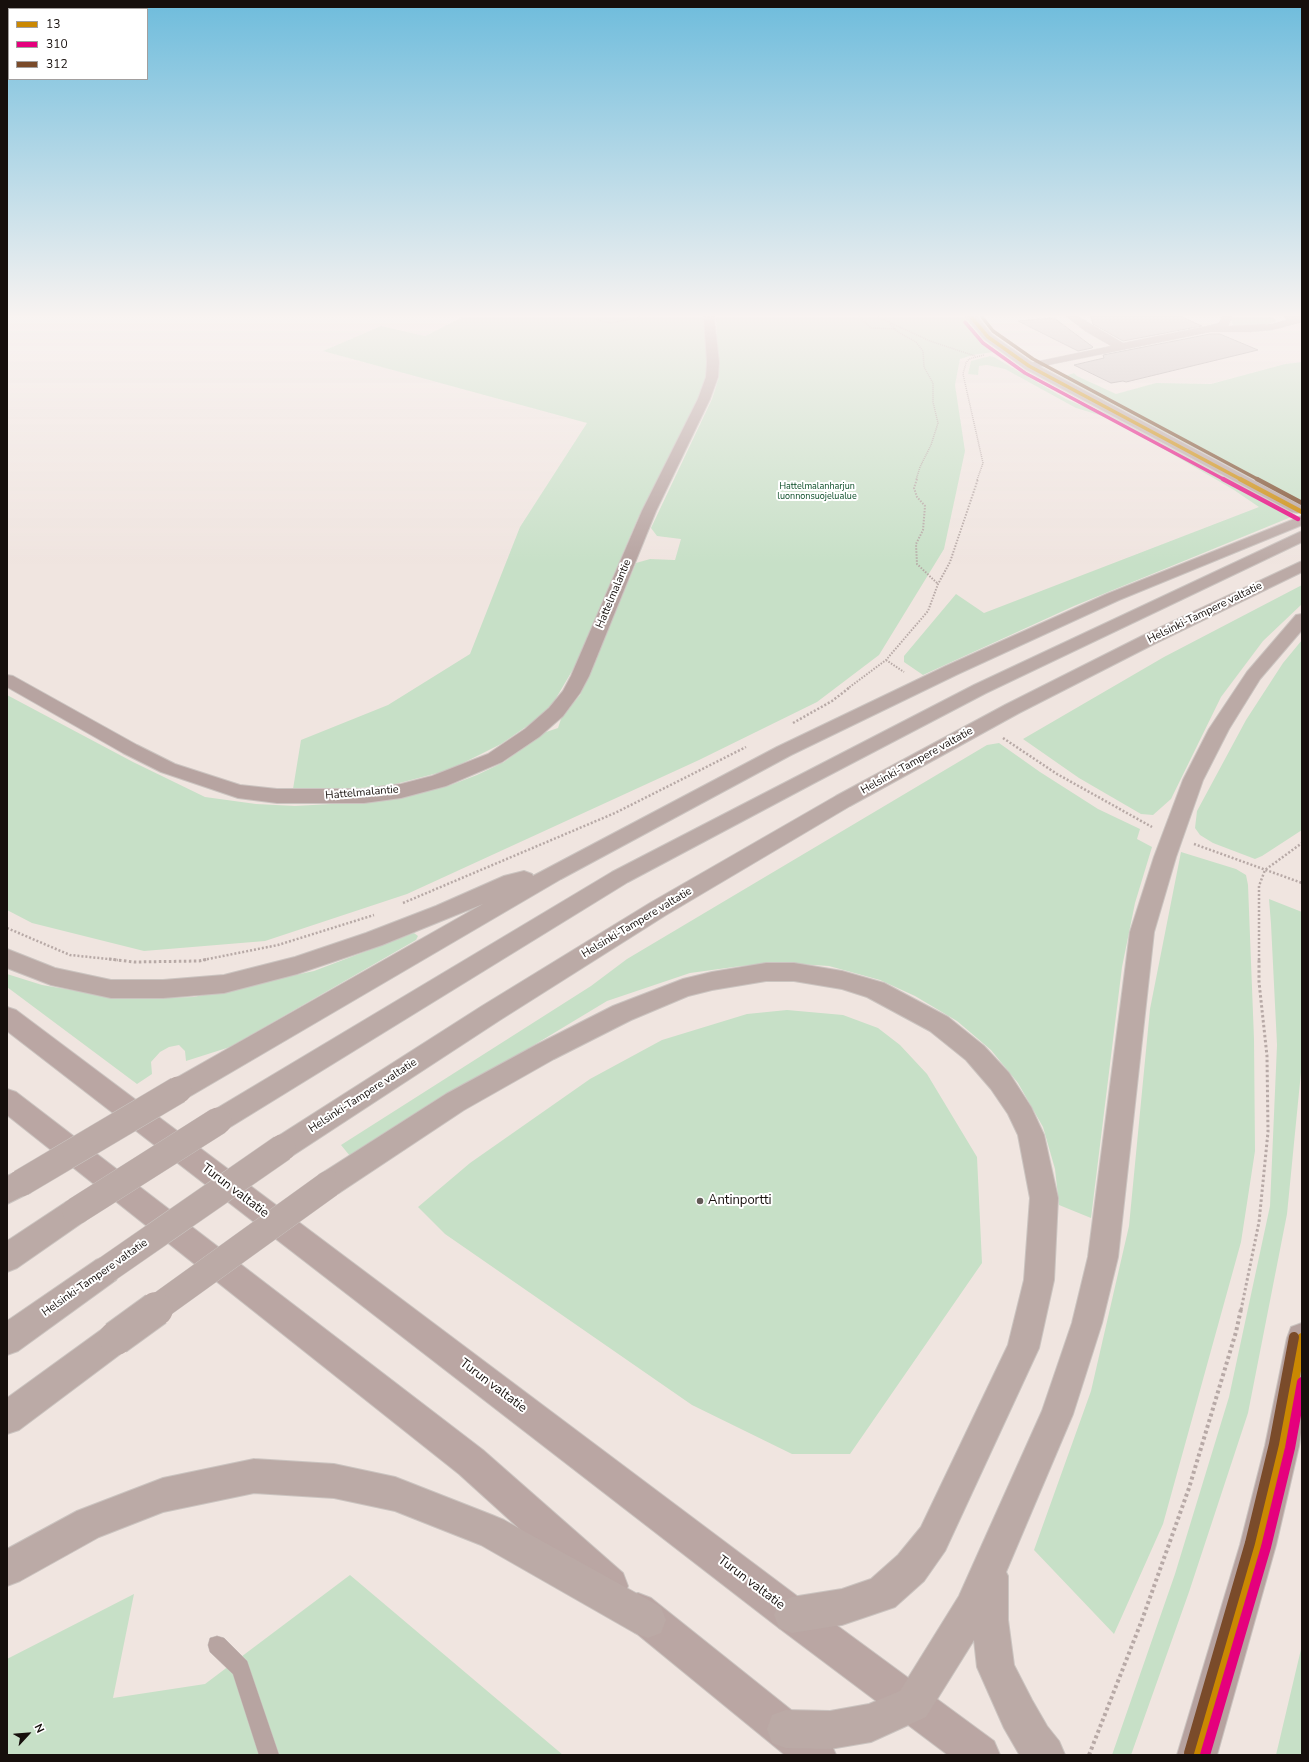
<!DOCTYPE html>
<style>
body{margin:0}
#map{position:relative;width:1309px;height:1762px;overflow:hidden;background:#f0e5e0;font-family:"Nunito Sans",sans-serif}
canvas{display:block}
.frame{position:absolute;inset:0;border:8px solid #160f0c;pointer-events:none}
.legend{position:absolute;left:8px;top:8px;width:140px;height:72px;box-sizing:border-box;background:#fff;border:1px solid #a29f9e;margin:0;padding:5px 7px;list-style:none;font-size:12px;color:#160f0c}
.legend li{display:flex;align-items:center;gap:8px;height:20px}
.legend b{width:20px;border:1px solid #a29f9e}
.north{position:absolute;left:8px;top:1714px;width:40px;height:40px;-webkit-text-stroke:3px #fff;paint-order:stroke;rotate:64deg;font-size:11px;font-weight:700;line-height:16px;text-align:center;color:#160f0c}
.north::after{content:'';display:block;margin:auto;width:14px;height:18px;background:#160f0c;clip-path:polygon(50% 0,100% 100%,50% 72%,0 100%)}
</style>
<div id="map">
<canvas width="1309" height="1762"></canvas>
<div class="frame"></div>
<ul class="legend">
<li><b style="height:5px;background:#ca8802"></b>13</li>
<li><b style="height:5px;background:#e5007d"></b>310</li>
<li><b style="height:5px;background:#7a4b2a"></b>312</li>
</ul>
<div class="north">N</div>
</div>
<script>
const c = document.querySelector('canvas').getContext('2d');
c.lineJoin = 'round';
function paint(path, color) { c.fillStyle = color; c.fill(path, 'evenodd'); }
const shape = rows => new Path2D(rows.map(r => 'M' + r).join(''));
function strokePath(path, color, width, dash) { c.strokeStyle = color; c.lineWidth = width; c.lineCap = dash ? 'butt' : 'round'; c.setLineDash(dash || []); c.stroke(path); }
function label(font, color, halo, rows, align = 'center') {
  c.font = font + ' "Nunito Sans",sans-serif'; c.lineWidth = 4; c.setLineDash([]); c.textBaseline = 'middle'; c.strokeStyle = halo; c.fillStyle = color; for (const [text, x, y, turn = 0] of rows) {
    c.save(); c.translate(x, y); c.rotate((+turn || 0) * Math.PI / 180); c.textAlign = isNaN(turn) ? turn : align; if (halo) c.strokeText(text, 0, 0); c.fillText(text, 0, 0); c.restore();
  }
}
const green = shape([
 [463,317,703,317,707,352,706,376,698,398,638,518,575,666,552,705,533,722,501,744,449,770,388,786,329,790,293,789,301,740,388,705,470,654,520,527,587,423,323,351,381,326,425,336],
 [716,317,964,317,968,326,994,352,973,355,960,359,955,385,965,451,944,549,879,655,817,702,699,760,407,894,265,941,144,951,32,923,7,910,7,695,133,762,205,797,256,804,295,806,331,804,394,799,419,793,448,786,477,775,504,762,543,733,558,728,562,716,580,695,636,563,650,559,675,560,681,539,657,536,651,528,712,399,719,377],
 [1233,317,1269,317,1276,320,1275,322,1251,327,1236,326,1232,324,1231,319],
 [990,356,994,357,1066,399,1080,405,1083,404,1114,416,1296,515,1074,606,923,675,904,662,904,656,956,594,984,613,1259,507,1234,490,1112,419,1076,408,1005,369,987,365,979,366,978,375,968,374,971,361],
 [1302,362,1302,506,1062,377,1074,373,1077,376,1116,394,1156,383,1211,384,1285,364],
 [1302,585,1302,604,1263,641,1221,697,1171,799,1153,815,1141,814,1079,778,1023,739,1164,657],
 [1302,640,1302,830,1262,856,1255,859,1213,843,1200,835,1195,828,1197,811,1246,720,1283,663],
 [999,743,1040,772,1098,809,1140,829,1137,839,1152,847,1135,903,1122,967,1091,1218,1059,1205,1055,1169,1043,1127,1018,1083,991,1050,957,1021,915,996,880,980,829,966,782,963,741,966,690,973,607,1001,350,1156,341,1145,591,986,627,959,987,745],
 [1181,852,1236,869,1246,875,1248,885,1254,1039,1255,1151,1241,1242,1163,1524,1114,1634,1034,1550,1091,1391,1129,1226,1150,1009],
 [1269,899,1302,912,1302,1062,1287,1214,1248,1413,1189,1592,1131,1755,1112,1755,1175,1574,1229,1397,1270,1206,1277,1045,1271,924],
 [414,933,418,936,416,940,230,1047,186,1061,185,1051,179,1045,169,1047,160,1052,151,1062,152,1074,137,1084,7,987,7,974,42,985,124,999,194,997,314,971],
 [787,1010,843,1015,878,1028,900,1045,927,1074,977,1157,982,1263,850,1454,792,1454,692,1405,445,1234,418,1207,470,1163,590,1079,662,1040,747,1014],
 [350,1575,563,1755,7,1755,7,1659,134,1594,113,1698,205,1684],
 [1302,1645,1302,1755,1276,1755]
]);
const building = shape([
 [1091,317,1182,317,1202,326,1123,341,1093,324,1091,317],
 [1054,318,1093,347,1092,348,1078,351,1018,321,1054,318],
 [1210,334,1220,334,1258,350,1126,382,1123,381,1111,383,1074,365,1104,358,1103,355,1210,334]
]);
const pathFar4 = shape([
 [595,317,598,320,611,323,640,317],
 [859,317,871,328,896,329],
 [878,317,930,341,975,356],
 [890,324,898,332,916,342,923,351,924,367,933,383,933,402,938,423,931,445,920,467,916,480],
 [977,480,983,463,963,374,966,363,969,359,984,355]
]);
const pathFar3 = shape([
 [917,479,914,488,917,497,925,506,923,530,916,544,917,564,938,584],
 [886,660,904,672],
 [847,689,886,660,928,611,938,584,950,562,978,479]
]);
const pathFar2 = shape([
 [793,723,832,701,849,688],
 [1003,738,1057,774,1152,827],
 [1194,844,1302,883],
 [403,903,615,813,746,747],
 [7,928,70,955,118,960],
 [203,960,278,945,374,915],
 [1259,960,1259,886,1265,870,1302,843]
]);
const pathFar1 = shape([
 [109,959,134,962,199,961,208,959],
 [1241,1310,1259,1222,1268,1132,1267,1056,1259,982,1259,959]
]);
const path = shape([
 [1089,1755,1142,1620,1189,1488,1236,1332,1241,1309]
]);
const service = shape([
 [217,1636,224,1638,247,1661,279,1755,259,1755,233,1674,210,1652,208,1645,210,1638,217,1636]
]);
const minor = shape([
 [1067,317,1079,317,1123,343,1207,326,1219,323,1222,317,1232,317,1228,326,1272,324,1287,320,1284,317,1301,317,1302,322,1272,330,1250,332,1210,332,1029,369,1025,368,1023,366,1025,364,1111,346,1085,331,1067,317]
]);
const tertiary = shape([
 [704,317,714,317,719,362,718,377,710,399,656,511,589,676,580,693,563,716,539,737,502,762,446,786,401,798,364,803,277,803,238,798,161,772,123,753,7,687,7,675,13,676,137,745,175,764,240,785,277,789,364,789,401,784,432,776,488,754,525,729,549,708,563,691,571,676,642,511,698,399,706,377,707,362,704,317],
 [966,317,977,317,992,335,1033,363,1302,506,1302,512,1297,513,1292,512,1025,369,984,339,966,317]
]);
const secondary = shape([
 [1302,1323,1302,1426,1299,1446,1276,1545,1217,1755,1177,1755,1240,1545,1265,1446,1287,1338,1291,1327,1302,1323]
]);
const trunk = shape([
 [7,1007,16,1010,805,1602,994,1741,1000,1755,948,1755,779,1628,7,1031,7,1007],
 [7,1089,16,1092,483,1450,623,1573,628,1586,623,1599,610,1604,597,1599,459,1474,7,1115,7,1089],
 [638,1593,651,1598,830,1741,836,1755,785,1755,625,1624,620,1611,625,1598,638,1593]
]);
const motorway = shape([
 [1302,516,1302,525,1119,600,958,674,791,755,561,879,187,1098,178,1101,169,1098,165,1090,169,1082,483,904,382,945,297,974,224,993,163,998,111,998,51,985,7,968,7,949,55,968,111,980,163,980,224,975,295,957,366,933,436,906,504,876,524,871,532,874,533,876,777,747,946,666,1107,594,1302,516],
 [1302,531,1302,542,986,693,816,782,628,882,227,1129,218,1132,209,1129,205,1121,209,1113,612,872,974,685,1302,531],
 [1302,561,1302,572,1154,644,1019,713,850,806,666,915,500,1020,292,1156,282,1160,272,1156,268,1148,272,1140,482,1006,650,903,836,796,1005,705,1142,636,1302,561],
 [1302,614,1302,630,1260,679,1229,729,1203,780,1176,857,1154,932,1118,1257,1102,1323,1073,1414,1006,1572,1008,1576,1008,1620,1014,1665,1032,1700,1047,1726,1059,1741,1065,1755,1019,1754,1004,1728,977,1667,974,1640,926,1717,871,1742,830,1749,786,1748,772,1743,767,1729,772,1715,786,1710,830,1711,869,1704,900,1691,959,1596,1042,1411,1072,1323,1088,1257,1130,932,1154,857,1183,780,1209,729,1247,672,1296,615,1302,614],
 [766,963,794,963,842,971,884,983,948,1017,984,1046,1009,1073,1031,1107,1044,1135,1058,1198,1054,1280,1039,1348,945,1551,924,1581,895,1607,842,1625,792,1633,779,1628,774,1615,779,1602,792,1597,842,1589,871,1579,898,1555,921,1527,1008,1345,1024,1280,1030,1198,1018,1135,1008,1114,991,1089,966,1060,930,1031,867,997,842,989,794,981,766,981,712,990,688,996,631,1020,554,1059,464,1110,339,1193,329,1197,319,1193,315,1184,319,1175,446,1094,536,1045,613,1006,683,979,712,972,766,963],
 [21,1170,31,1174,35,1183,31,1192,7,1204,7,1176,21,1170],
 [76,1198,86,1202,90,1211,86,1220,17,1268,7,1272,7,1241,66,1202,76,1198],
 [106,1256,116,1260,121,1270,116,1280,18,1351,7,1355,7,1321,96,1260,106,1256],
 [116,1323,127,1327,131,1338,127,1349,19,1430,7,1434,7,1398,105,1327,116,1323],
 [254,1459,334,1464,395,1477,492,1515,504,1520,661,1607,666,1620,661,1633,648,1638,635,1633,481,1545,395,1511,334,1498,254,1493,163,1512,99,1537,20,1581,7,1586,7,1549,77,1511,163,1478,254,1459]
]);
const motorwayBridgeFar1 = shape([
 [21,1183,178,1090],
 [76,1211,218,1121],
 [106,1270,282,1148],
 [154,1310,329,1184]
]);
const motorwayBridge = shape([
 [116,1338,156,1309]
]);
const bus1Far2 = shape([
 [971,317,988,337,1029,366,1242,480]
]);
const bus1Far1 = shape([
 [1240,479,1302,512]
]);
const bus1 = shape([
 [1197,1755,1258,1545,1282,1446,1302,1338]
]);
const bus2Far2 = shape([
 [965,322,983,343,1025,373,1225,480]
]);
const bus2Far1 = shape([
 [1223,479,1298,519]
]);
const bus2 = shape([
 [1205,1755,1266,1547,1290,1448,1302,1382]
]);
const bus3Far2 = shape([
 [982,317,993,331,1033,359,1259,480]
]);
const bus3Far1 = shape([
 [1257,479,1302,503]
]);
const bus3 = shape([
 [1189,1753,1250,1543,1274,1444,1294,1337]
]);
const markers = [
 [700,1201,4,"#625a56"]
];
const farParknames = [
 ["Hattelmalanharjun",817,487],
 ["luonnonsuojelualue",817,497]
];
const streetNames = [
 ["Hattelmalantie",614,594,-67],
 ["Helsinki-Tampere valtatie",1205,613,-26],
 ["Helsinki-Tampere valtatie",917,761,-29],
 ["Hattelmalantie",362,793,-5],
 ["Helsinki-Tampere valtatie",637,923,-31],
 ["Helsinki-Tampere valtatie",363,1096,-33],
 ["Helsinki-Tampere valtatie",95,1278,-35]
];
const nearStreetnames = [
 ["Turun valtatie",235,1191,37],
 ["Turun valtatie",493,1386,37],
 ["Turun valtatie",751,1583,37]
];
const nearPoinames = [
 ["Antinportti",708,1201]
];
paint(green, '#c7e0c7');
paint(building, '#cdc3c1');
strokePath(building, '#a49b99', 1);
strokePath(service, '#cbc4c0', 1);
strokePath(minor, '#cbc4c0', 1);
strokePath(tertiary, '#cbc4c0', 2);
strokePath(secondary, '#cbc4c0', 2);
strokePath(trunk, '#cbc4c0', 2);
strokePath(motorway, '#cbc4c0', 2);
strokePath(pathFar4, '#b7a9a6', 1.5, [1, 1]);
strokePath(pathFar3, '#b7a9a6', 2, [1.5, 1.5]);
strokePath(pathFar2, '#b7a9a6', 2.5, [2, 2]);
strokePath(pathFar1, '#b7a9a6', 3, [2.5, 2.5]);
strokePath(path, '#b7a9a6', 4, [3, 3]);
paint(service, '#b7a4a1');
paint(minor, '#b7a4a1');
paint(tertiary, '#b7a4a1');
paint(secondary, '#b6a29f');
paint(trunk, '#baa6a3');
paint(motorway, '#bbaaa6');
strokePath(motorwayBridgeFar1, '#cbc4c0', 28, []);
strokePath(motorwayBridge, '#cbc4c0', 36, []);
strokePath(motorwayBridgeFar1, '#bbaaa6', 27);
strokePath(motorwayBridge, '#bbaaa6', 34);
strokePath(bus1Far2, '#ca8802', 3.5);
strokePath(bus1Far1, '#ca8802', 4.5);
strokePath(bus1, '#ca8802', 10);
strokePath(bus2Far2, '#e5007d', 3.5);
strokePath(bus2Far1, '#e5007d', 4.5);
strokePath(bus2, '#e5007d', 10);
strokePath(bus3Far2, '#7a4b2a', 3.5);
strokePath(bus3Far1, '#7a4b2a', 4.5);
strokePath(bus3, '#7a4b2a', 10);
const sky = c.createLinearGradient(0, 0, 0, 564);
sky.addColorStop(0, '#6ebcdc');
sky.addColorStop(0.56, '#f8f3f1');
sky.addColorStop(1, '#f8f3f100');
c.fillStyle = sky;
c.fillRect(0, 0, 1309, 564);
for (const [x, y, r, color] of markers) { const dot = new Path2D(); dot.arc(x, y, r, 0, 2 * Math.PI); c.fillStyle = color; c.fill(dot); strokePath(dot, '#fff', 1.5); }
label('9px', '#084a24', '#fff', farParknames);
label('11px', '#160f0c', '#fff', streetNames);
label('13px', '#160f0c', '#fff', nearStreetnames);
label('13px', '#160f0c', '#fff', nearPoinames, 'left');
</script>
